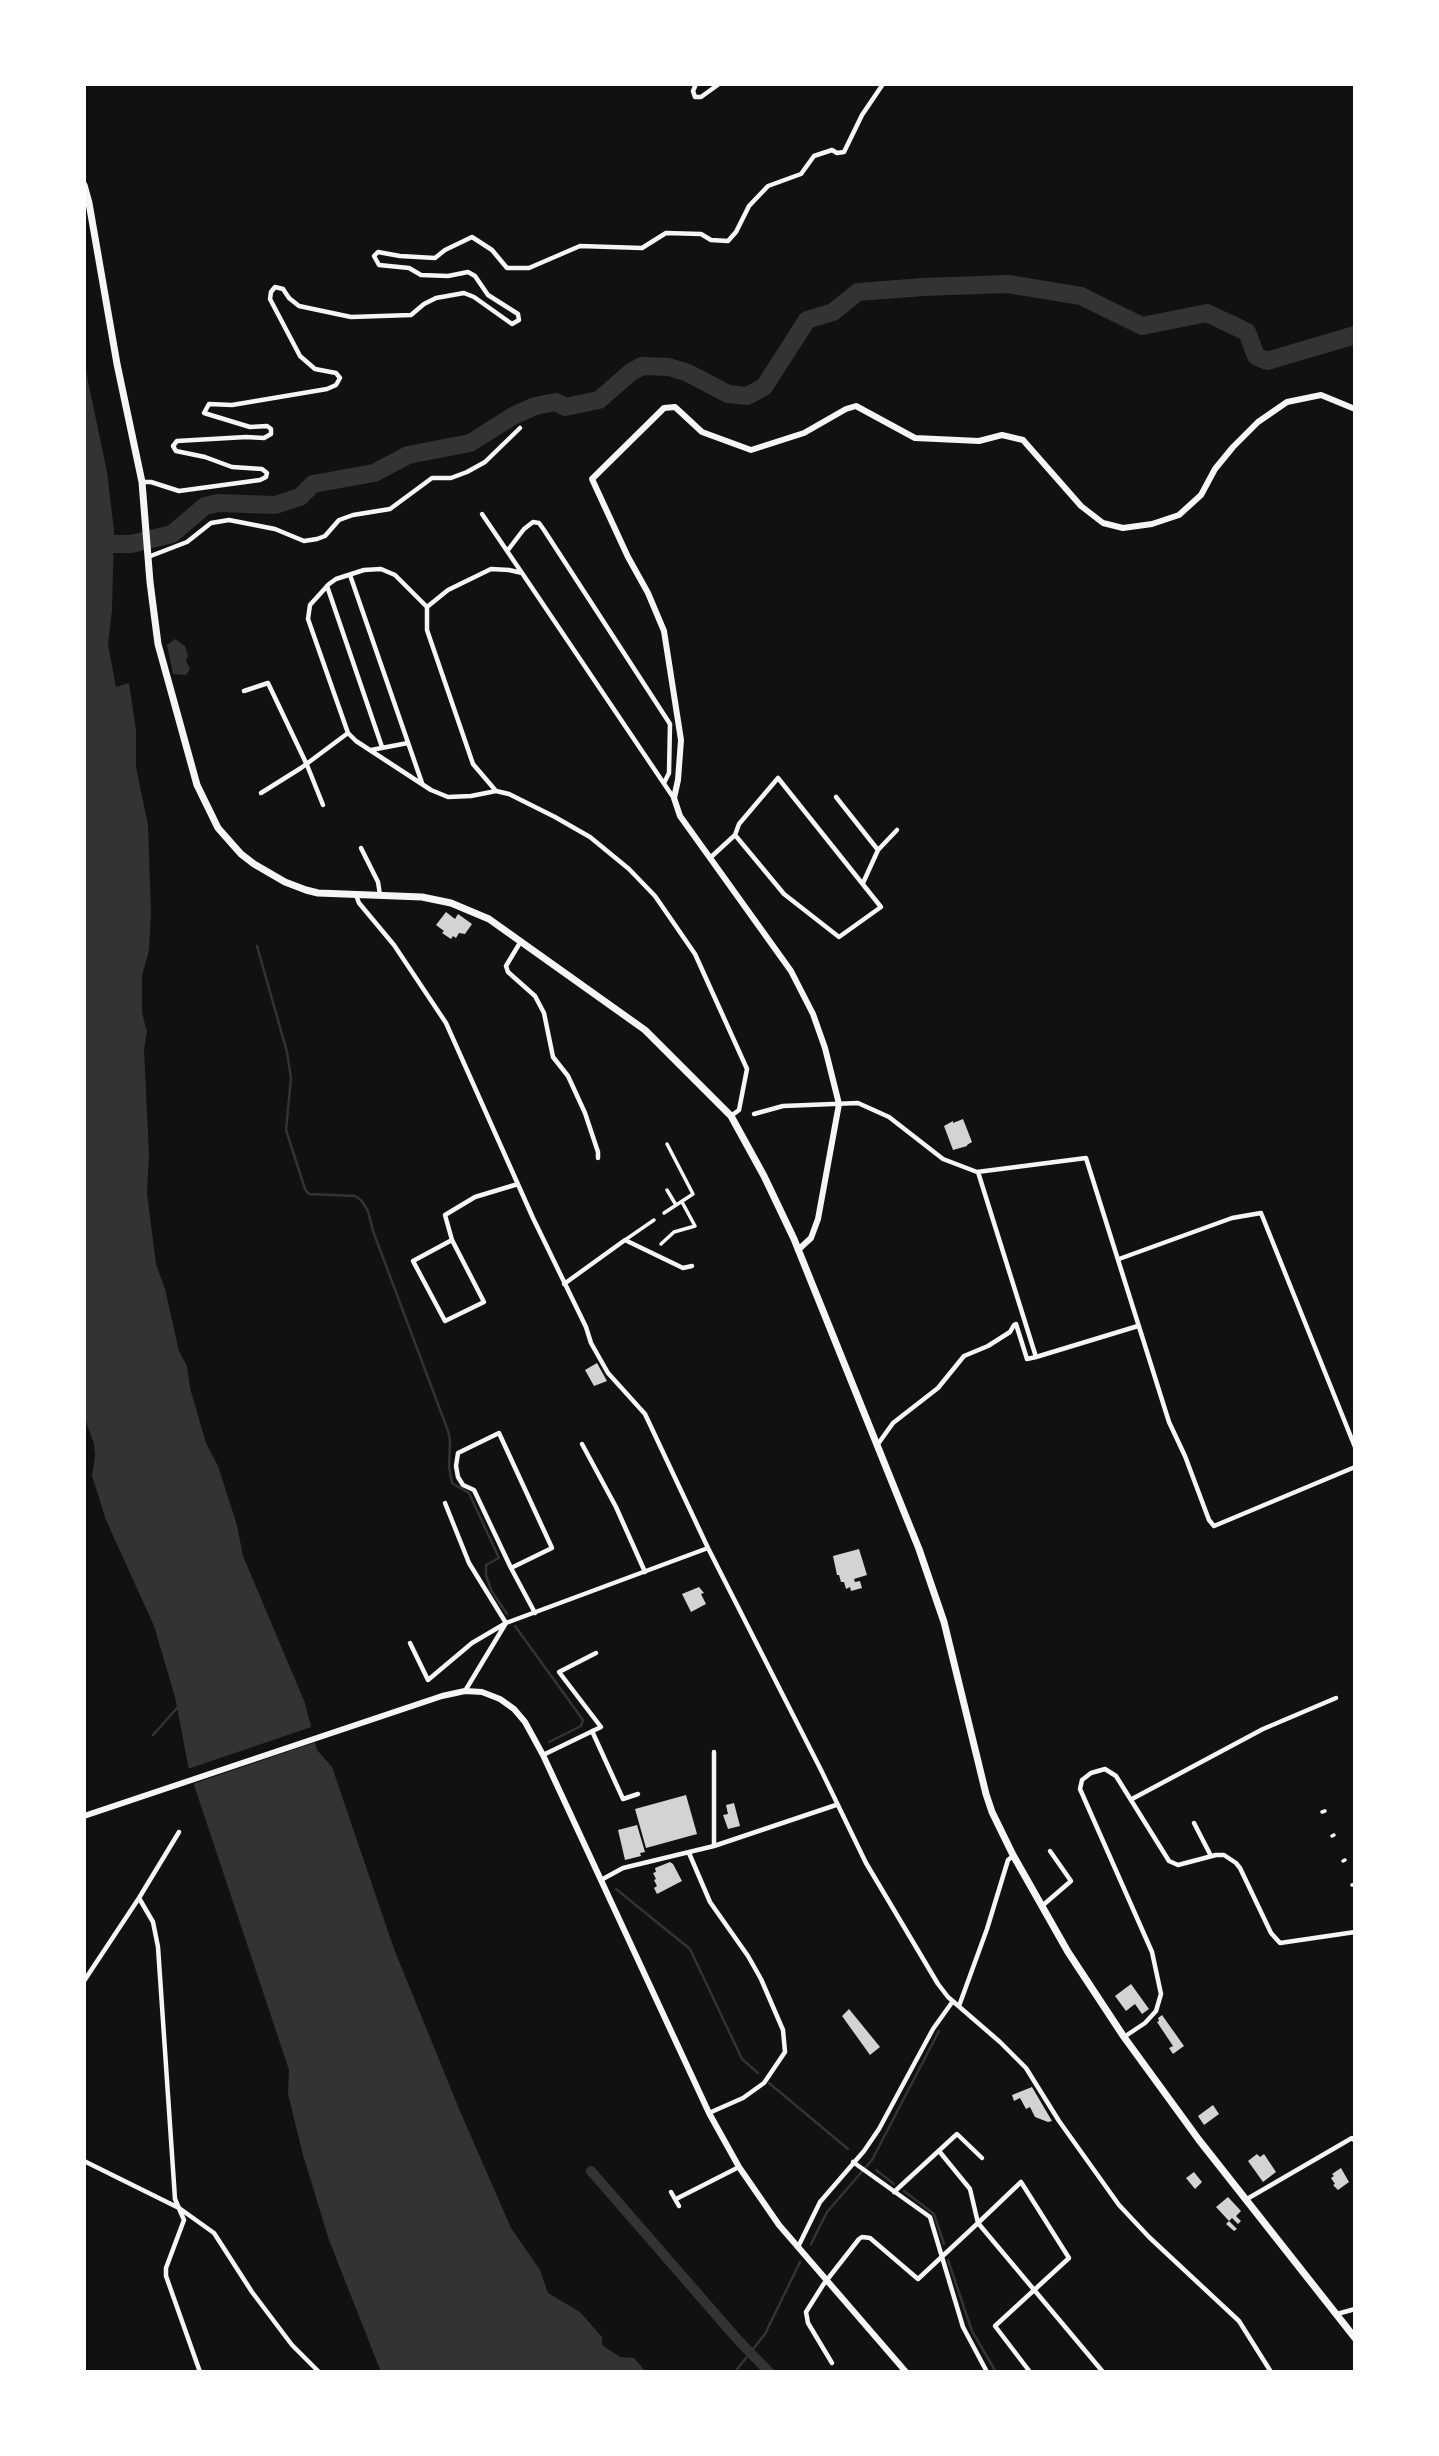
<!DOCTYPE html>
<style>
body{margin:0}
#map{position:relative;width:1439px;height:2456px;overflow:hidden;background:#111;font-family:Inter,sans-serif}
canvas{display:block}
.frame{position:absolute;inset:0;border:86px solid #fff;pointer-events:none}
</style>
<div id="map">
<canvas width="1439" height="2456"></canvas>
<div class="frame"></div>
</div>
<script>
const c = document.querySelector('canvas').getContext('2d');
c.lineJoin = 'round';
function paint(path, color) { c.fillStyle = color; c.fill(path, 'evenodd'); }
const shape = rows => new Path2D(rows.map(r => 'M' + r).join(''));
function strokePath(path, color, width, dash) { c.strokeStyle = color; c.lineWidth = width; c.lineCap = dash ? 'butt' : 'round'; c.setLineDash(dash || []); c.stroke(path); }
const water = shape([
 [84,362,107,472,114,530,112,610,108,645,116,687,129,683,136,731,136,767,148,825,151,913,149,950,142,976,142,1013,147,1032,144,1049,149,1155,147,1193,156,1264,165,1289,179,1351,187,1366,190,1388,206,1443,218,1466,237,1525,243,1556,305,1703,317,1750,332,1767,394,1949,460,2111,511,2228,540,2270,548,2293,580,2312,602,2337,602,2345,620,2357,634,2358,646,2372,381,2372,329,2240,303,2155,288,2094,289,2070,189,1770,175,1697,154,1626,106,1520,92,1476,95,1456,94,1444,84,1416],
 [175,639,185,646,188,656,186,661,190,669,186,675,173,674,167,645]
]);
const pier = shape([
 [314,1726,319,1741,190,1785,185,1770]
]);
const stream = shape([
 [257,946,287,1052,291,1078,286,1130,305,1189,309,1194,355,1196,361,1200,368,1211,373,1231,448,1431,450,1440,449,1467,452,1483,469,1493,499,1558,486,1565,486,1575,491,1590,507,1614],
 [515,1626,583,1720,581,1726,549,1742],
 [153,1735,178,1707],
 [616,1889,690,1949,742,2059,758,2073],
 [769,2083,848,2149],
 [876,2170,894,2184],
 [904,2191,934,2214,944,2244],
 [811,2244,827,2212,872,2160,939,2031],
 [948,2260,972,2331,996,2372],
 [735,2372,765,2334,800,2262]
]);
const canal = shape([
 [591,2171,738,2340,769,2372]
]);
const river = shape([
 [84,544,131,544,172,534,205,506,218,503,275,505,300,497,313,484,374,473,408,455,470,443,513,416,535,406,556,402,565,407,599,400,631,372,642,366,669,367,688,373,728,394,747,396,764,387,807,320,833,312,858,292,923,287,1008,284,1081,296,1142,326,1207,313,1247,332,1256,356,1267,361,1355,335]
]);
const building = shape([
 [446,912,455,919,458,914,472,924,465,934,459,933,456,938,453,936,451,939,442,933,444,931,436,925],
 [963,1119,972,1142,967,1145,967,1146,953,1150,944,1126,953,1121,953,1123],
 [597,1363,607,1381,594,1386,585,1370],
 [859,1549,867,1575,854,1579,855,1582,860,1581,862,1588,851,1591,850,1587,846,1589,844,1582,841,1582,839,1575,837,1575,833,1556],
 [699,1587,704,1593,701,1594,706,1604,691,1612,682,1594],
 [686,1795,697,1834,646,1848,635,1809],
 [734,1803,740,1826,728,1829,723,1815,728,1814,726,1805],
 [637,1825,645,1852,640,1853,641,1856,625,1860,618,1830],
 [670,1862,673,1864,682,1881,657,1894,654,1888,657,1886,654,1880,656,1879,653,1873,656,1872,655,1868],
 [1131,1984,1149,2009,1142,2014,1135,2004,1126,2011,1115,1996],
 [849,2009,880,2047,870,2055,842,2016],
 [1162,2015,1184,2046,1173,2054,1169,2048,1173,2046,1157,2022,1159,2021,1158,2018],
 [1032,2087,1052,2121,1048,2122,1035,2117,1030,2107,1026,2109,1020,2098,1014,2101,1012,2095],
 [1213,2105,1219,2114,1204,2125,1198,2116],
 [1257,2154,1260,2157,1264,2154,1276,2172,1263,2182,1248,2161],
 [1341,2168,1349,2182,1338,2190,1333,2185,1335,2184,1331,2178,1334,2176,1332,2174],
 [1194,2172,1202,2182,1195,2189,1186,2178],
 [1228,2197,1241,2211,1236,2216,1241,2221,1238,2224,1232,2218,1229,2221,1237,2229,1234,2231,1226,2224,1229,2221,1216,2207]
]);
const pedestrian = shape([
 [667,1190,676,1205],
 [664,1213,693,1194,667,1144],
 [625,1240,654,1220],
 [661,1244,674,1232,695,1226,682,1202],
 [1322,1812,1325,1811],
 [1332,1836,1334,1835],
 [1343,1861,1345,1860],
 [1352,1885,1355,1884]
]);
const minor = shape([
 [696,84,693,91,695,97,701,97,719,84],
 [142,482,151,482,179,491,260,480,266,477,267,473,262,469,232,467,205,457,176,451,173,446,177,441,246,437,264,438,271,434,271,429,267,426,250,427,204,413,209,404,232,405,327,389,336,385,340,378,336,373,315,369,300,356,270,299,271,292,275,287,283,289,289,298,299,306,351,317,411,315,424,304,436,298,464,293,474,297,512,324,519,320,518,314,488,295,475,276,468,272,448,276,421,275,409,268,379,265,374,256,378,252,400,256,435,258,445,250,472,237,492,250,507,268,529,268,580,246,642,248,666,233,701,234,711,240,728,241,736,232,749,206,768,186,801,174,814,156,832,150,837,153,844,152,862,115,883,84],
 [482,514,522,573],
 [508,550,524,529,533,522,539,523,544,530,670,724,669,773,664,783],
 [148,557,187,542,211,523,229,520,275,529,304,541,317,539,325,536,339,520,353,515,390,509,432,478,451,478,467,472,485,462,520,428],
 [350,575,422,783],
 [327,586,382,747],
 [427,607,395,575,381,569,364,570,336,579,329,584,310,605,308,619,348,733,356,741,431,790,448,797,471,796,496,791],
 [244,691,268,683,307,765,323,805],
 [371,750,408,743],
 [261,793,301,768,348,733],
 [673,797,522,573,509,570,491,569,448,590,427,607,427,630,473,764,496,791,509,794,555,817,590,837,629,869,655,896,695,954,747,1069,739,1110,731,1116],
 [836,797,878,850,863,883],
 [361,848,378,882,380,895],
 [878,850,897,830],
 [710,858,735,835,739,824,778,778,881,907,839,937,784,894,735,835],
 [356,895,359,903,394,945,446,1023,533,1218,586,1327,591,1343,608,1373,645,1414,708,1548,821,1770,866,1863,938,1984,948,1997,1000,2042,1026,2068,1059,2121,1119,2205,1149,2237,1239,2321,1271,2372],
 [521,941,506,966,508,972,535,996,544,1013,553,1057,568,1076,585,1113,598,1152,598,1158],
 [754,1114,783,1106,858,1103,889,1117,943,1159,977,1172,1086,1158,1169,1422,1185,1456,1209,1520,1214,1526,1355,1467],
 [978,1172,1036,1357,1138,1326],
 [452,1240,413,1261,445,1321,484,1302,452,1240,445,1215,475,1197,518,1184],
 [1119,1259,1232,1218,1261,1213,1355,1447],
 [564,1284,625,1240,683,1268,692,1266],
 [582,1444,616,1507,645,1572],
 [878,1444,893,1423,938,1388,964,1356,988,1346,1010,1332,1014,1325,1016,1324,1027,1359,1036,1357],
 [511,1568,552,1548,499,1433,458,1453,456,1466,458,1477,463,1485,474,1490,511,1568,535,1613],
 [410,1643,428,1680,472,1643,506,1623,469,1563,445,1503],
 [465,1691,506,1623,708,1548],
 [592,1731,623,1799,638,1794],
 [543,1755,601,1727,559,1672,596,1653],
 [1132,1799,1263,1729,1336,1698],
 [1194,1823,1211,1856],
 [714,1846,714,1752],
 [689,1853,710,1902,748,1956,761,1979,783,2030,785,2052,764,2083,743,2098,709,2113],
 [601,1880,623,1868,714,1846,836,1805],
 [139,1898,153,1922,158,1947,175,2199,184,2220,166,2268,166,2276,200,2372],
 [1042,1906,1071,1881,1050,1851],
 [84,1981,139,1898,179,1832],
 [959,2006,987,1929,1008,1860,1013,1856],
 [1124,2037,1145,2023,1156,2011,1161,1994,1152,1952,1080,1789,1082,1780,1091,1773,1105,1769,1116,1776,1169,1861,1178,1865,1216,1855,1224,1855,1236,1863,1240,1868,1271,1933,1280,1943,1355,1932],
 [939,2151,970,2189,978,2223],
 [84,2161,179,2208,214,2233,252,2292,292,2345,319,2372],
 [853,2162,930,2217,963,2327,987,2372],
 [671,2192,679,2206],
 [894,2192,957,2134,982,2158],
 [676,2199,739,2167],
 [1247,2199,1352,2138,1355,2141],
 [978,2223,1021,2182,1069,2258,995,2326,1030,2372],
 [798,2247,820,2202,864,2151,879,2129,933,2029,953,2001],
 [1337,2314,1355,2309],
 [832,2363,808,2323,806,2312,823,2285,859,2239,862,2237,870,2238,918,2279,978,2223,1103,2372]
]);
const secondary = shape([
 [798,1250,811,1238,818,1219,839,1104,825,1048,813,1014,791,971,680,816,674,798,678,780,681,740,664,631,648,593,628,557,592,479,664,408,675,407,702,432,751,450,804,433,846,409,856,406,915,438,979,441,1002,435,1023,440,1081,506,1103,523,1123,528,1152,524,1179,515,1201,495,1215,469,1233,447,1258,422,1287,402,1321,395,1355,409],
 [84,1816,442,1696,465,1691,482,1692,500,1699,514,1709,525,1722,543,1755,709,2113,739,2167,779,2225,906,2372]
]);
const trunk = shape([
 [84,185,89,203,117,364,142,482,150,582,158,644,197,785,218,828,241,854,254,864,285,882,306,890,318,893,422,897,451,903,489,919,645,1030,731,1116,764,1176,794,1239,919,1549,944,1622,986,1794,992,1812,1013,1855,1068,1952,1124,2037,1199,2140,1355,2338]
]);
paint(water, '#333');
paint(pier, '#111');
strokePath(stream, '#333', 2.5);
strokePath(canal, '#333', 10);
strokePath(river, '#333', 18);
paint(building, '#d3d3d3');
strokePath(pedestrian, '#f5f5f5', 3.5);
strokePath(minor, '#f5f5f5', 4.5);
strokePath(secondary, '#f5f5f5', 6);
strokePath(trunk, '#f5f5f5', 7);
</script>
